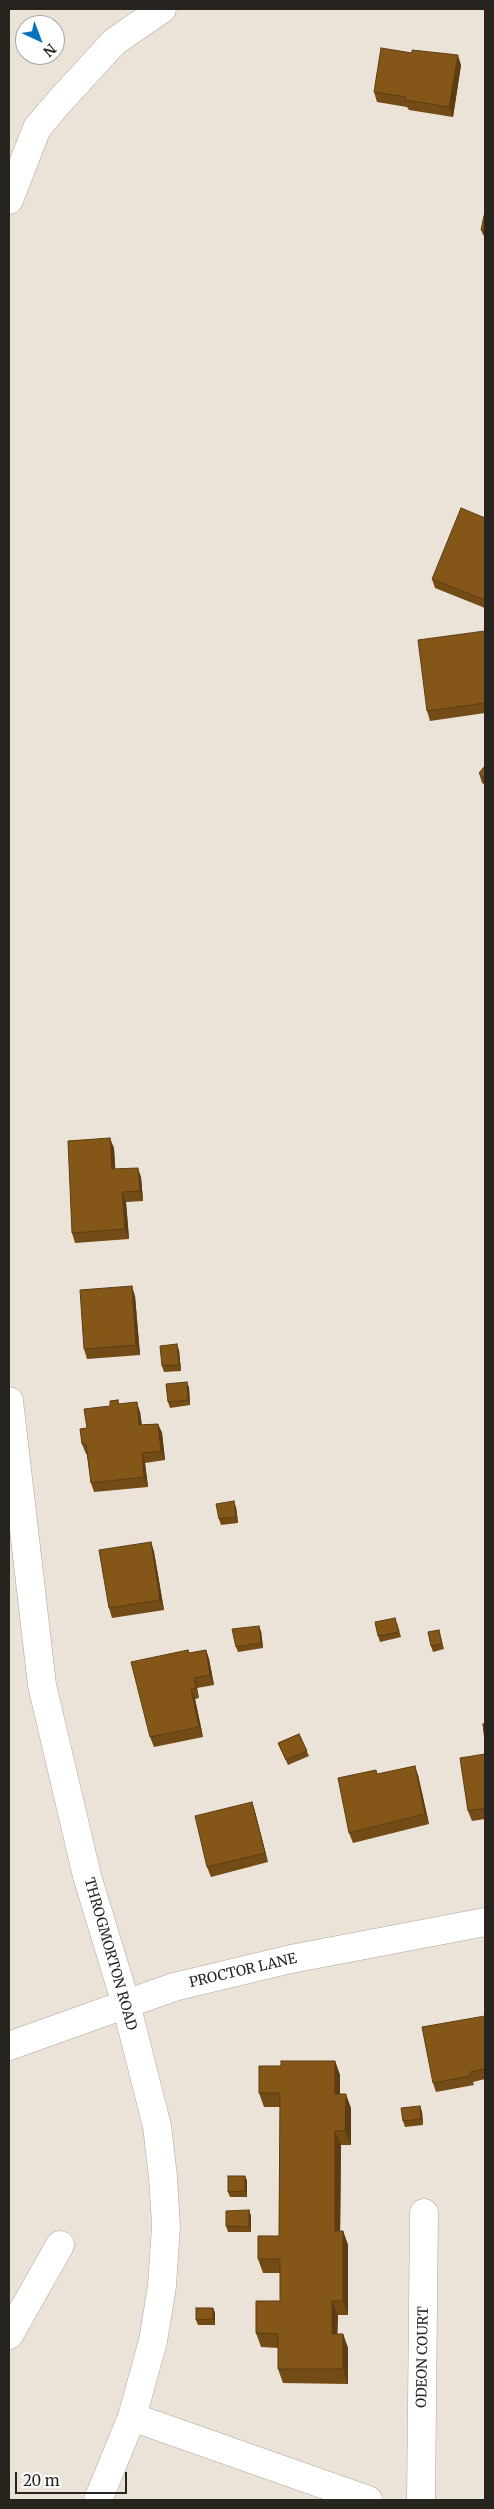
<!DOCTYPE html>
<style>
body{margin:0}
#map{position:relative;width:494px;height:2509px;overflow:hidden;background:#ebe2d8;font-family:Merriweather,serif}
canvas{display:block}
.frame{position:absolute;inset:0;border:10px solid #272420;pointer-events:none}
.north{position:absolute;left:15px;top:15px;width:50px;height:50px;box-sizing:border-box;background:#fff;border:1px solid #a9a7a6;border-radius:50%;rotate:137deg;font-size:14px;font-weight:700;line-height:20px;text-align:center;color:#272420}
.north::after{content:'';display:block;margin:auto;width:18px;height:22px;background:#0772bd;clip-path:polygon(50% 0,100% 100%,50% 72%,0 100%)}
.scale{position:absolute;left:15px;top:2472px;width:112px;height:22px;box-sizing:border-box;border:2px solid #272420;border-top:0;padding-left:6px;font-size:15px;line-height:18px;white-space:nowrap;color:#272420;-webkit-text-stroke:4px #fff;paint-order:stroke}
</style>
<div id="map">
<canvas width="494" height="2509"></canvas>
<div class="frame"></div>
<div class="north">N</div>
<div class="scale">20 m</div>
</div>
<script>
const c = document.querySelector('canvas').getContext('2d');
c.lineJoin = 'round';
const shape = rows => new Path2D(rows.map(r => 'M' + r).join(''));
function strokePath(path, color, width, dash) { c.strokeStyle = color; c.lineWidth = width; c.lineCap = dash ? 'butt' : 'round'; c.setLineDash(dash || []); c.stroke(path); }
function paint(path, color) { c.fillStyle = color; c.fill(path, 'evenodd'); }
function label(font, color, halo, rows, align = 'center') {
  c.font = font + ' Merriweather,serif'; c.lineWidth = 5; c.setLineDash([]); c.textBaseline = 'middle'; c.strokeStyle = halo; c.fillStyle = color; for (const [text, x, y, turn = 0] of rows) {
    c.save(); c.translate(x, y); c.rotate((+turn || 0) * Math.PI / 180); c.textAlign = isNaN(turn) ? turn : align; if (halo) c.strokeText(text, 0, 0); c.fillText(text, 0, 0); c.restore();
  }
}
const minor = shape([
 [9,200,37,128,59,102,114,42,162,9],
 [9,1401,42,1685,87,1876,126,2004,157,2126,163,2177,166,2226,162,2286,153,2341,132,2417,98,2500],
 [9,2046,174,1987,291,1959,485,1922],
 [9,2335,60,2245],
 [132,2417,368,2500],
 [421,2500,424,2213]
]);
const wall = shape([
 [461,65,453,117,409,110,407,107,377,102,374,92],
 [485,216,485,236,483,235,481,230],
 [485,518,485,608,435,588,432,579],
 [485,631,485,713,430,721,427,711],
 [485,766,485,785,482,783,479,773],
 [114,1148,115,1169,141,1177,143,1201,126,1202,129,1239,75,1243,72,1233],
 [135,1296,140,1355,87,1359,84,1349],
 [179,1350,181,1371,164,1372,162,1366],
 [189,1387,190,1405,170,1408,168,1402],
 [118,1400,119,1404,140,1412,142,1425,158,1424,162,1433,165,1460,145,1463,148,1487,94,1492,91,1483,87,1454,86,1454,82,1444,87,1428],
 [236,1507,238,1523,221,1525,219,1519],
 [151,1542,154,1552,164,1610,112,1618,109,1608],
 [397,1623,401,1637,380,1642,378,1636],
 [439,1630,444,1649,433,1652,431,1646],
 [261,1631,263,1648,238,1652,236,1647],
 [206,1650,209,1659,214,1685,197,1688,199,1698,195,1699,203,1737,154,1747,150,1737,190,1653],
 [299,1734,309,1756,288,1765,278,1743],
 [485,1754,485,1819,472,1821,468,1811],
 [378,1774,418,1775,429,1824,353,1843,349,1833],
 [252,1802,255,1812,268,1862,211,1877,207,1867],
 [485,2016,485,2079,473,2082,474,2085,436,2092,433,2083],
 [335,2061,340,2075,340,2094,351,2108,351,2145,341,2145,340,2231,343,2231,348,2245,348,2315,338,2315,337,2334,343,2334,348,2348,348,2384,283,2383,278,2369,278,2348,261,2347,256,2333,280,2301,280,2273,263,2273,258,2259,279,2236,280,2107,264,2107,259,2093,281,2066],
 [420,2106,422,2112,423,2125,405,2127,403,2121],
 [245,2176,247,2181,247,2197,230,2197,228,2192],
 [249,2210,251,2216,251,2232,228,2232,226,2226],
 [213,2308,215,2313,215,2325,198,2325,196,2320]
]);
const shadedWall = shape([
 [458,55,461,65,453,117,449,107],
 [110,1138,114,1148,116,1179,112,1169],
 [138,1168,141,1177,143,1201,140,1191],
 [122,1192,126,1202,129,1239,125,1229],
 [132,1286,135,1296,140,1355,136,1345],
 [177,1344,179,1350,181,1371,179,1365],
 [187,1382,189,1387,190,1405,188,1400],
 [137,1402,140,1412,143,1435,139,1425],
 [158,1424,162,1433,165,1460,161,1451],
 [142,1453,145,1463,148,1487,144,1477],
 [234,1501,236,1507,238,1523,236,1517],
 [151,1542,154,1552,164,1610,160,1600],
 [259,1626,261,1631,263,1648,261,1643],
 [206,1650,209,1659,214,1685,210,1675],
 [194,1678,197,1688,199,1698,196,1688],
 [191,1689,195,1699,203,1737,199,1727],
 [415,1766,418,1775,429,1824,425,1814],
 [252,1802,255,1812,268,1862,265,1853],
 [335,2061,340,2075,340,2108,335,2094],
 [346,2094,351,2108,351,2145,345,2131],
 [420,2106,422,2112,423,2125,421,2119],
 [335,2131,341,2145,340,2245,335,2231],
 [245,2176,247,2181,247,2197,245,2191],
 [249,2210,251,2216,251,2232,249,2227],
 [343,2231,348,2245,348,2315,343,2301],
 [332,2301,338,2315,337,2348,332,2334],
 [213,2308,215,2313,215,2325,213,2319],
 [343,2334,348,2348,348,2384,343,2369]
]);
const building = shape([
 [381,48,412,53,412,50,458,55,449,107,405,100,406,97,374,92,381,48],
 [484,216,485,216,485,230,481,230,484,216],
 [461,508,485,518,485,600,432,579,461,508],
 [485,631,485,703,427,711,418,640,485,631],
 [485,766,485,779,479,773,485,766],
 [110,1138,112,1169,138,1168,140,1191,122,1192,125,1229,72,1233,68,1141,110,1138],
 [132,1286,136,1345,84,1349,80,1290,132,1286],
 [177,1344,179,1365,162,1366,160,1346,177,1344],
 [187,1382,188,1400,168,1402,166,1384,187,1382],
 [118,1400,118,1404,137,1402,139,1425,158,1424,161,1451,142,1453,144,1477,91,1483,86,1444,82,1444,80,1429,87,1428,84,1409,110,1406,110,1401,118,1400],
 [234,1501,236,1517,219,1519,216,1504,234,1501],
 [151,1542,160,1600,109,1608,99,1550,151,1542],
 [395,1618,399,1632,378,1636,375,1622,395,1618],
 [259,1626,261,1643,236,1647,232,1629,259,1626],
 [439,1630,442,1644,431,1646,428,1632,439,1630],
 [188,1650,189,1653,206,1650,210,1675,194,1678,196,1688,191,1689,199,1727,150,1737,131,1662,188,1650],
 [483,1724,485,1724,485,1741,483,1724],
 [299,1734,307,1751,286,1760,278,1743,299,1734],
 [485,1754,485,1808,468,1811,460,1758,485,1754],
 [415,1766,425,1814,349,1833,338,1778,376,1770,377,1774,415,1766],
 [252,1802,265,1853,207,1867,195,1816,252,1802],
 [485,2016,485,2069,470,2072,470,2076,433,2083,422,2027,485,2016],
 [281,2061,335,2061,335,2094,346,2094,345,2131,335,2131,335,2231,343,2231,343,2301,332,2301,332,2334,343,2334,343,2369,278,2369,278,2334,256,2333,256,2301,280,2301,280,2259,258,2259,258,2236,279,2236,280,2093,259,2093,259,2066,281,2066,281,2061],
 [420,2106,421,2119,403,2121,401,2108,420,2106],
 [228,2176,245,2176,245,2191,228,2192,228,2176],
 [249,2210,249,2227,226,2226,226,2211,249,2210],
 [196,2308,213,2308,213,2319,196,2320,196,2308]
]);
const streetNames = [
 ["THROGMORTON ROAD",110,1954,74],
 ["PROCTOR LANE",243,1971,-13],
 ["ODEON COURT",423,2357,-89]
];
strokePath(minor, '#afa69d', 29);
strokePath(minor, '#fff', 28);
paint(wall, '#724b16');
paint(shadedWall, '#5c3d12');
paint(building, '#845719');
strokePath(building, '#5c3d12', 1);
label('14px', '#272420', '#fff', streetNames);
</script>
